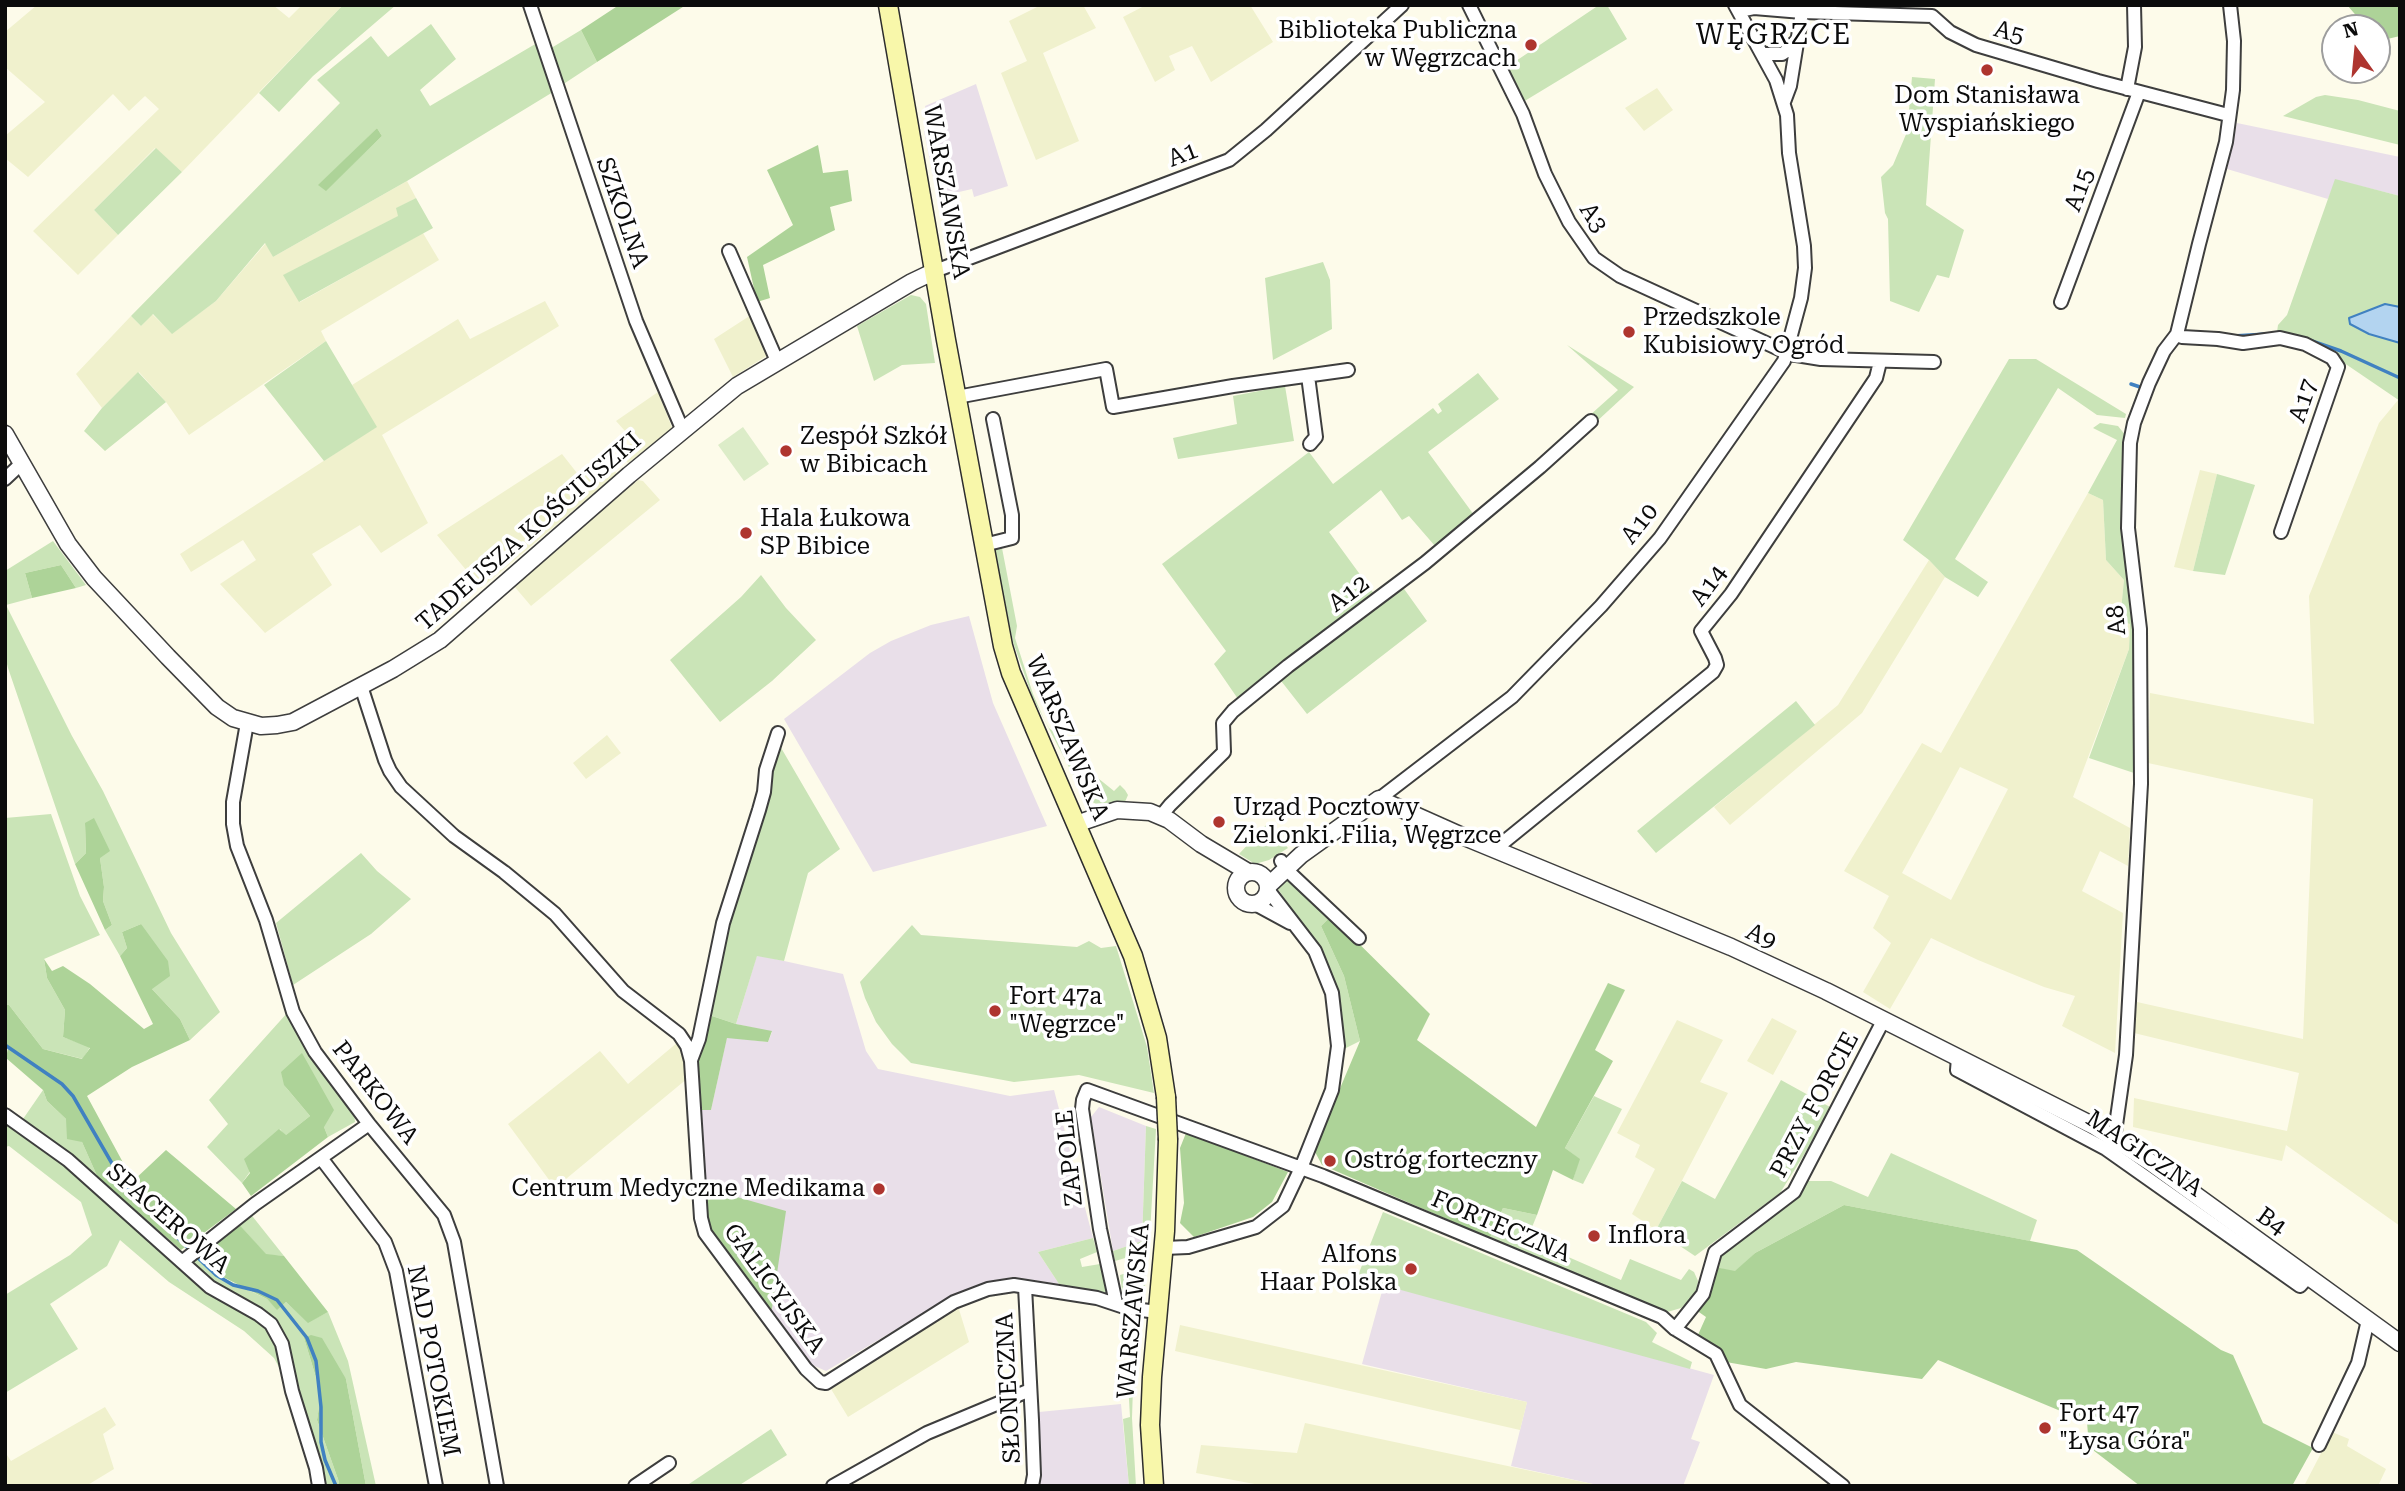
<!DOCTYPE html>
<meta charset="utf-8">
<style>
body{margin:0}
#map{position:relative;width:2405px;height:1491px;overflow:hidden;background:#fdfbea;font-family:"Roboto Serif",serif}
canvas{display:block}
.frame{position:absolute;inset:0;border:7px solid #0b0b0b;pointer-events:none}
.north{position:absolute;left:2321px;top:14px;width:70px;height:70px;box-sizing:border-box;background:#fff;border:2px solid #9d9d9d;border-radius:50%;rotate:345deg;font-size:19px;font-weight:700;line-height:28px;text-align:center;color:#0b0b0b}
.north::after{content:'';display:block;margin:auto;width:24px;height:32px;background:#ae352f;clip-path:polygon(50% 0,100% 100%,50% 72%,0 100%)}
</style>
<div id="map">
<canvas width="2405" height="1491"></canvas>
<div class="frame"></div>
<div class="north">N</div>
</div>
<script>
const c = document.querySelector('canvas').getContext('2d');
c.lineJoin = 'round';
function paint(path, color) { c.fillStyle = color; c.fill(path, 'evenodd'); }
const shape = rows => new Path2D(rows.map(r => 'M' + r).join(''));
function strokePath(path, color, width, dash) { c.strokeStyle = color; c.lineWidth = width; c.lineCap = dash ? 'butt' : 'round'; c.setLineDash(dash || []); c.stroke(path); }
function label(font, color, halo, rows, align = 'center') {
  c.font = font + ' "Roboto Serif",serif'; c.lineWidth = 7; c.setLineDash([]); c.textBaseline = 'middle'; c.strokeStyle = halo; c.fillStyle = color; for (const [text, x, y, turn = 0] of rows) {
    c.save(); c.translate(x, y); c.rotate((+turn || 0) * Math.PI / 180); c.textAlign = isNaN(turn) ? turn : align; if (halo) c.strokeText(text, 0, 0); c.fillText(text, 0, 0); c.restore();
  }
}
const industrial = shape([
 [976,84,1008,186,974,197,972,189,937,197,924,131,930,130,925,106],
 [2237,123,2400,157,2400,196,2336,180,2328,199,2227,169],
 [969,616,993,703,1047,826,873,872,784,719,870,653,891,641,931,625],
 [757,955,843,974,866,1051,878,1069,1010,1096,1054,1090,1093,1238,1038,1252,1059,1284,1013,1277,996,1280,951,1297,826,1371,808,1363,771,1315,702,1187,700,1110,711,1110,727,1037,768,1042,772,1032,736,1024],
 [1099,1107,1146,1126,1142,1241,1113,1251,1091,1117],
 [1384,1284,1714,1375,1691,1439,1700,1442,1683,1486,1602,1486,1511,1466,1527,1402,1362,1364],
 [1121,1404,1129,1486,1037,1486,1040,1461,1039,1412]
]);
const farmland = shape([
 [37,5,273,5,289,18,302,5,343,5,182,172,155,148,94,210,118,235,78,275,33,231,159,109,145,96,129,111,113,94,28,177,5,158,5,136,45,102,5,67,5,32],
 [1041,5,1083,5,1096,28,1043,53,1079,141,1036,160,1001,73,1027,61,1009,21],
 [1146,5,1250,5,1273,42,1211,82,1192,46,1169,56,1175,70,1155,82,1123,17],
 [1657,88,1673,110,1644,131,1625,108],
 [407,181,416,198,397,208,399,216,284,275,300,302,423,233,439,260,321,331,326,341,189,435,166,402,139,372,102,408,76,374,131,316,141,326,152,314,172,333,216,301,266,243,273,257],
 [545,301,559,326,382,435,428,523,381,553,360,525,312,554,332,585,265,633,220,584,256,560,243,540,191,572,180,554,376,427,352,385,458,319,470,339],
 [751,315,768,355,733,377,714,339],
 [658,392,673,430,628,463,620,453,634,441,616,421],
 [2398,400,2400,401,2400,1226,2286,1145,2282,1161,2133,1127,2134,1098,2287,1131,2299,1073,2134,1033,2137,1002,2303,1039,2313,799,2148,763,2150,693,2314,724,2309,596,2379,423],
 [600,453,617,474,481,588,437,535,562,454,577,473],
 [2200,470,2217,474,2193,571,2174,567],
 [638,480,643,481,660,500,531,606,514,586],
 [2088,493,2103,500,2106,560,2124,580,2120,620,2130,623,2129,649,2073,797,2130,828,2128,866,2100,851,2082,891,2123,913,2115,1053,2062,1026,2075,996,2044,987,1978,960,1931,938,1890,1009,1863,992,1891,943,1873,928,1889,896,1844,871,1922,743,1941,753],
 [1960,767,2008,789,1951,900,1902,873],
 [1929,560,1945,577,1862,713,1730,825,1714,807,1838,705],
 [607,735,621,753,586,779,573,763],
 [1772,1018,1797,1031,1773,1075,1747,1061],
 [1677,1020,1723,1040,1700,1082,1728,1093,1656,1230,1632,1214,1655,1169,1635,1157,1640,1145,1617,1133],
 [678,1042,684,1053,688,1078,555,1188,508,1124,600,1051,628,1084],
 [958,1306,969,1342,848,1417,831,1389],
 [1180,1325,1527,1402,1520,1430,1175,1351],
 [105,1407,116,1425,103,1434,114,1469,86,1486,5,1486,5,1452,11,1461],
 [1305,1423,1602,1486,1265,1486,1196,1473,1201,1445,1297,1453],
 [2332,1432,2349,1439,2347,1446,2386,1469,2378,1486,2304,1486]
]);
const green = shape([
 [343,5,396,5,313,76,279,112,259,93],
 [1599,5,1607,5,1627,39,1523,102,1507,67],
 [431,24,456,59,420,90,430,106,537,43,553,92,407,181,273,257,265,243,216,301,172,334,153,314,141,326,131,316,340,103,317,80,371,36,388,57],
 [377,128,382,136,326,190,319,185],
 [581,30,597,62,562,85,548,50],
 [1912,77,1935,79,1926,205,1964,230,1949,278,1937,275,1919,312,1890,301,1888,219,1885,213,1881,177,1893,165,1907,132],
 [2325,95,2358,100,2400,111,2400,145,2283,116,2316,97],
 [156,148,182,172,118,235,94,210],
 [2335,179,2400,196,2400,401,2306,337,2277,332,2278,325,2287,315],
 [416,198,433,228,299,302,283,275,398,216,396,208],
 [1323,262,1330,280,1332,329,1273,360,1265,278],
 [911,295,920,297,926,304,935,363,902,365,874,381,857,326],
 [326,341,377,427,324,461,264,385],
 [1567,345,1634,387,1595,423,1589,416,1618,390],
 [2009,359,2036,359,2126,414,2125,418,2097,415,2058,388,1955,559,1988,582,1978,597,1945,577,1929,560,1903,540],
 [138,372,166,402,105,451,84,431,102,408],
 [1478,373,1499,399,1428,452,1474,515,1435,546,1409,516,1402,520,1381,490,1329,532,1375,595,1238,699,1214,664,1226,651,1162,564,1309,452,1333,484,1433,408,1438,414,1442,411,1438,404],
 [1285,386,1294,441,1178,459,1173,438,1237,424,1233,396],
 [2100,423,2118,426,2126,436,2134,611,2134,773,2089,758,2129,649,2130,624,2120,620,2124,580,2106,560,2103,500,2088,493,2117,440,2093,428],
 [2217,474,2255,485,2225,575,2193,571],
 [53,541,86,585,76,588,61,565,25,573,32,598,6,605,72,736,103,791,171,933,220,1012,190,1040,180,1019,152,989,141,924,122,932,127,948,120,956,105,930,112,925,103,901,104,887,100,858,85,823,86,853,75,864,8,668,5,656,5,571],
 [1002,548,1017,626,1015,638,1033,694,1044,719,1049,728,1077,751,1073,758,1114,791,1120,785,1125,790,1128,795,1125,802,1096,804,1085,798,1032,696,1013,642,995,553,996,549],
 [761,575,786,608,816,640,772,681,720,722,670,660,741,597],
 [1402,586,1427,621,1307,714,1278,677],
 [1796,701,1815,725,1656,853,1637,831],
 [780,746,840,849,808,873,784,961,757,956,736,1024,709,1015,722,950,770,785,771,771],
 [51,814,80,896,100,935,44,959,47,978,65,1010,63,1037,90,1047,83,1059,43,1049,9,1005,5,1004,5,818],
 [1267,824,1288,848,1269,860,1255,864,1239,854],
 [361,853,377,871,411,899,371,934,293,985,276,923],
 [1285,880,1293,881,1331,916,1321,926,1344,976,1360,1041,1344,1049,1342,1020,1335,982,1323,954,1278,889],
 [912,925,921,935,1077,947,1089,941,1101,948,1116,946,1147,1047,1154,1093,1079,1075,1014,1082,911,1063,892,1044,876,1022,865,998,860,982],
 [288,1012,299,1038,312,1058,354,1112,355,1122,328,1137,324,1127,284,1085,310,1116,285,1136,280,1129,242,1183,207,1147,228,1124,209,1100],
 [1781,1080,1830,1107,1807,1150,1780,1193,1695,1256,1656,1230,1682,1181,1715,1199],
 [43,1090,47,1101,66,1119,82,1142,98,1178,23,1119],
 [1594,1096,1622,1109,1583,1184,1573,1180,1579,1159,1565,1148],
 [5,1121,62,1161,107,1199,187,1276,269,1327,278,1344,282,1373,274,1358,244,1331,169,1282,120,1240,107,1266,50,1304,78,1349,5,1393,5,1295,70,1255,92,1235,81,1202,9,1146,5,1147],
 [1146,1126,1156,1129,1149,1251,1115,1261,1113,1251,1142,1241],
 [1891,1153,2037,1220,2030,1241,1844,1205,1755,1253,1735,1272,1715,1267,1717,1257,1805,1181,1831,1181,1868,1197],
 [1503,1208,1537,1215,1530,1232,1534,1242,1621,1280,1630,1259,1681,1280,1689,1269,1694,1272,1698,1281,1696,1294,1681,1308,1664,1313,1490,1238],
 [1383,1212,1646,1322,1657,1333,1652,1342,1692,1362,1690,1369,1357,1278],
 [249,1213,253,1217,284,1256,266,1255,237,1222],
 [1093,1238,1097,1252,1080,1259,1082,1267,1100,1264,1107,1293,1059,1284,1038,1252],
 [200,1253,219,1276,267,1299,277,1309,286,1302,308,1322,328,1312,348,1361,376,1486,366,1486,346,1379,304,1338,321,1394,317,1420,339,1482,339,1486,325,1486,284,1333,271,1315,194,1271,191,1261],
 [1146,1267,1145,1287,1139,1293,1123,1297,1120,1275],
 [1127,1320,1135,1324,1132,1418,1136,1486,1129,1486,1123,1419,1130,1417,1127,1364,1130,1364],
 [771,1429,787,1455,738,1486,690,1486,689,1484]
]);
const forest = shape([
 [619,5,686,5,597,62,581,30],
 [2347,5,2400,5,2400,36,2379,41,2377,39,2377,28,2367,28],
 [377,128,382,136,326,191,318,185],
 [818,145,823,173,848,170,852,201,830,207,835,230,763,265,770,298,757,302,747,257,793,225,767,170],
 [61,565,76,588,32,598,25,573],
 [94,818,110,851,100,858,104,887,103,901,112,925,105,930,75,864,86,853,85,823],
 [1331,916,1430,1014,1417,1040,1536,1127,1608,983,1625,990,1595,1050,1613,1061,1565,1148,1580,1159,1573,1180,1553,1170,1537,1215,1503,1208,1490,1238,1322,1165,1314,1150,1360,1041,1344,976,1321,926],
 [141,924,168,961,170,976,152,989,180,1019,190,1040,132,1067,87,1096,133,1181,166,1150,236,1209,181,1250,98,1178,82,1142,67,1139,66,1119,47,1101,43,1090,6,1058,8,1048,5,1046,5,1004,9,1005,43,1049,82,1059,90,1048,63,1037,65,1010,47,978,44,959,52,971,63,966,90,984,144,1029,153,1024,120,956,127,948,122,932],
 [712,1016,736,1024,772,1031,768,1042,727,1038,711,1110,700,1110,697,1059],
 [302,1053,334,1110,324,1127,328,1137,251,1196,242,1183,250,1173,244,1159,279,1129,286,1135,310,1116,284,1085,281,1072],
 [1186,1133,1288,1172,1272,1202,1253,1217,1194,1237,1180,1223,1184,1203,1180,1148],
 [702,1187,786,1211,771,1315,708,1231],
 [1844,1205,2077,1250,2221,1350,2233,1355,2263,1423,2313,1448,2292,1486,2140,1486,2089,1447,2087,1422,1938,1360,1922,1379,1796,1362,1766,1369,1726,1362,1697,1337,1706,1317,1696,1310,1715,1267,1735,1271,1755,1253],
 [237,1222,266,1254,284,1256,328,1312,308,1323,286,1302,277,1310,267,1299,219,1275,200,1253],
 [311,1335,322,1338,346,1379,366,1486,339,1486,339,1482,317,1420,321,1394,304,1338]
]);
const pitch = shape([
 [743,427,769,464,744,481,718,445]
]);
const water = shape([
 [2385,304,2400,307,2400,343,2369,334,2350,324,2349,318,2385,304]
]);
const stream = shape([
 [2233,336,2267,334],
 [2309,340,2341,351,2400,378],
 [2131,384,2143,388],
 [5,1045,62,1084,73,1096,125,1186,191,1251],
 [196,1256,216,1275,233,1285,258,1291,277,1300,307,1338,316,1361,321,1407,321,1442,325,1460,336,1486]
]);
const minor = shape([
 [530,5,636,321,683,431],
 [1469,5,1523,114,1545,174,1569,222,1594,258,1620,276,1790,354,1821,359,1934,362],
 [1739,11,1754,8,1802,12,1932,16,1950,32,1976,45,2098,81,2228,115],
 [1763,54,1782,54,1791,48,1795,42],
 [2127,89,2135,47,2134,5],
 [1784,102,1790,86,1802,12],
 [729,251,777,361],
 [935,271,1229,160,1266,130,1402,5],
 [2061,302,2139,92],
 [2177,334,2182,337,2218,339,2243,343,2280,338,2305,344,2332,358,2338,367,2281,532],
 [1308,376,1316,437,1310,444],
 [957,397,1106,369,1113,407,1233,386,1348,370],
 [5,479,22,463],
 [984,545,1012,538,1012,515,993,419],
 [361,686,385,760,390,771,401,787,454,836,504,872,555,914,623,991,679,1034,687,1046,691,1061,701,1218,705,1233,806,1369,820,1382,826,1383,954,1302,988,1289,1014,1285,1097,1298,1127,1308,1157,1312],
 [247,723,233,802,233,824,237,846,266,920,293,1012,315,1052,369,1124,444,1215,454,1242,497,1486],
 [1379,799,1512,697,1601,606,1660,538,1784,361,1801,298,1805,268,1804,246,1789,153,1787,115,1776,80,1735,5],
 [1161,816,1170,805,1224,752,1223,723,1233,711,1288,666,1425,563,1540,467,1591,421],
 [1494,850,1713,672,1717,665,1715,658,1701,631,1731,594,1876,378,1880,362],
 [1281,861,1289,872,1359,938],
 [1255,904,1290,923],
 [1958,1058,1957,1070,2106,1149,2300,1286,2308,1277],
 [691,1060,699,1039,723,923,759,810,764,792,766,770,778,733],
 [5,1115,68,1160,210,1287,258,1314,271,1324,282,1344,292,1391,316,1468,319,1486],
 [2114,1139,2126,1055,2141,784,2140,629,2128,528,2130,443,2134,423,2149,383,2164,351,2177,334,2199,244,2226,142,2233,90,2234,41,2230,5],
 [321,1158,385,1242,396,1271,436,1486],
 [1164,1248,1188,1247,1256,1227,1283,1206,1301,1168,1332,1090,1338,1046,1332,993,1315,951,1268,890],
 [182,1262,255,1204,369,1124],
 [1025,1287,1032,1420,1034,1475,1032,1486],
 [1116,1303,1100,1229,1082,1109,1083,1100,1087,1090,1323,1176,1662,1317,1675,1329,1716,1354,1740,1405,1843,1486],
 [1675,1329,1703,1294,1715,1252,1794,1192,1883,1021],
 [2319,1445,2358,1363,2368,1320],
 [635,1486,669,1463],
 [833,1486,927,1433,1030,1390]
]);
const tertiary = shape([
 [5,434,68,544,94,578,168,657,217,707,233,718,261,726,277,725,293,722,393,669,440,640,629,475,737,386,912,282,935,271],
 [1076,824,1117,810,1150,812,1169,820,1201,844,1248,872],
 '1236 888a16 16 0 1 1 32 0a16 16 0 1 1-32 0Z',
 [1268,886,1301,855,1379,799,1462,836,1731,947,1826,991,2094,1126,2150,1162,2400,1343]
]);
const secondary = shape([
 [888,5,946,340,1003,646,1011,673,1133,956,1157,1038,1166,1097],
 [1154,1486,1150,1425,1152,1377,1165,1231,1168,1140]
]);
const secondaryBridge = shape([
 [1166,1097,1168,1140]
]);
const markers = [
 [1531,45,7,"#ae352f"],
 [1987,70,7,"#ae352f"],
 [1629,332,7,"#ae352f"],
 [786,451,7,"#ae352f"],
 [746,533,7,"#ae352f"],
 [1219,822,7,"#ae352f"],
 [995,1011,7,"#ae352f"],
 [1330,1161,7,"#ae352f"],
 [879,1189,7,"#ae352f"],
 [1594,1236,7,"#ae352f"],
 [1411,1269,7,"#ae352f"],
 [2045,1428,7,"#ae352f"]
];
const poiNames = [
 ["Biblioteka Publiczna",1517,31,"right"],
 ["w Węgrzcach",1517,59,"right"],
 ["Dom Stanisława",1987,96,"center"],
 ["Wyspiańskiego",1987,124,"center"],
 ["Przedszkole",1643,318],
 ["Kubisiowy Ogród",1643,346],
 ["Zespół Szkół",800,437],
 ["w Bibicach",800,465],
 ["Hala Łukowa",760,519],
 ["SP Bibice",760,547],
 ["Urząd Pocztowy",1233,808],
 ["Zielonki. Filia, Węgrzce",1233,836],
 ["Fort 47a",1009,997],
 ["\"Węgrzce\"",1009,1025],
 ["Ostróg forteczny",1344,1161],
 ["Centrum Medyczne Medikama",865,1189,"right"],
 ["Inflora",1608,1236],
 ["Alfons",1397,1255,"right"],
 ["Haar Polska",1397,1283,"right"],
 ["Fort 47",2059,1414],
 ["\"Łysa Góra\"",2059,1442]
];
const streetNames = [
 ["A5",2009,33,16],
 ["A1",1183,155,-21],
 ["A15",2080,190,-70],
 ["WARSZAWSKA",946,192,80],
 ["SZKOLNA",622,213,71],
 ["A3",1593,218,58],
 ["A17",2304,401,-71],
 ["A10",1640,524,-52],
 ["TADEUSZA KOŚCIUSZKI",529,532,-41],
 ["A14",1709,586,-53],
 ["A12",1349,594,-37],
 ["A8",2117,620,-95],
 ["WARSZAWSKA",1067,738,67],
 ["A9",1761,937,25],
 ["PARKOWA",375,1093,52],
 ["PRZY FORCIE",1815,1105,-62],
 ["MAGICZNA",2144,1154,34],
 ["ZAPOLE",1070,1158,-96],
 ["SPACEROWA",168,1219,41],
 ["B4",2271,1222,36],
 ["FORTECZNA",1501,1227,23],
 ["GALICYJSKA",774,1289,54],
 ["WARSZAWSKA",1134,1311,-85],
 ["NAD POTOKIEM",433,1361,79],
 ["SŁONECZNA",1009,1388,-93]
];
const quarterNames = [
 ["WĘGRZCE",1774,36]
];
paint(industrial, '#e9dfe9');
paint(farmland, '#f0f1cd');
paint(green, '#cae4b7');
paint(forest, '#add398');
paint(pitch, '#dcecc8');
paint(water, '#b3d4f0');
strokePath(water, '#4081c1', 2);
strokePath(stream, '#4081c1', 3.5);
strokePath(minor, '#3e3e3e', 16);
strokePath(tertiary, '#3e3e3e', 19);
strokePath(secondary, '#2d2d2d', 21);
strokePath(minor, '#fff', 12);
strokePath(tertiary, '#fff', 16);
strokePath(secondary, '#f8f7aa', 18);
strokePath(secondaryBridge, '#2d2d2d', 21, []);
strokePath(secondaryBridge, '#f8f7aa', 18);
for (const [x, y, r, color] of markers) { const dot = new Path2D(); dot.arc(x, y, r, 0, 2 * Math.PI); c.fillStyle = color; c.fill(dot); strokePath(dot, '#fff', 2.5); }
label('24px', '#0b0b0b', '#fff', poiNames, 'left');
label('24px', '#0b0b0b', '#fff', streetNames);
c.letterSpacing = '2px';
label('28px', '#0b0b0b', '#fff', quarterNames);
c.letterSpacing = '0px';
</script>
